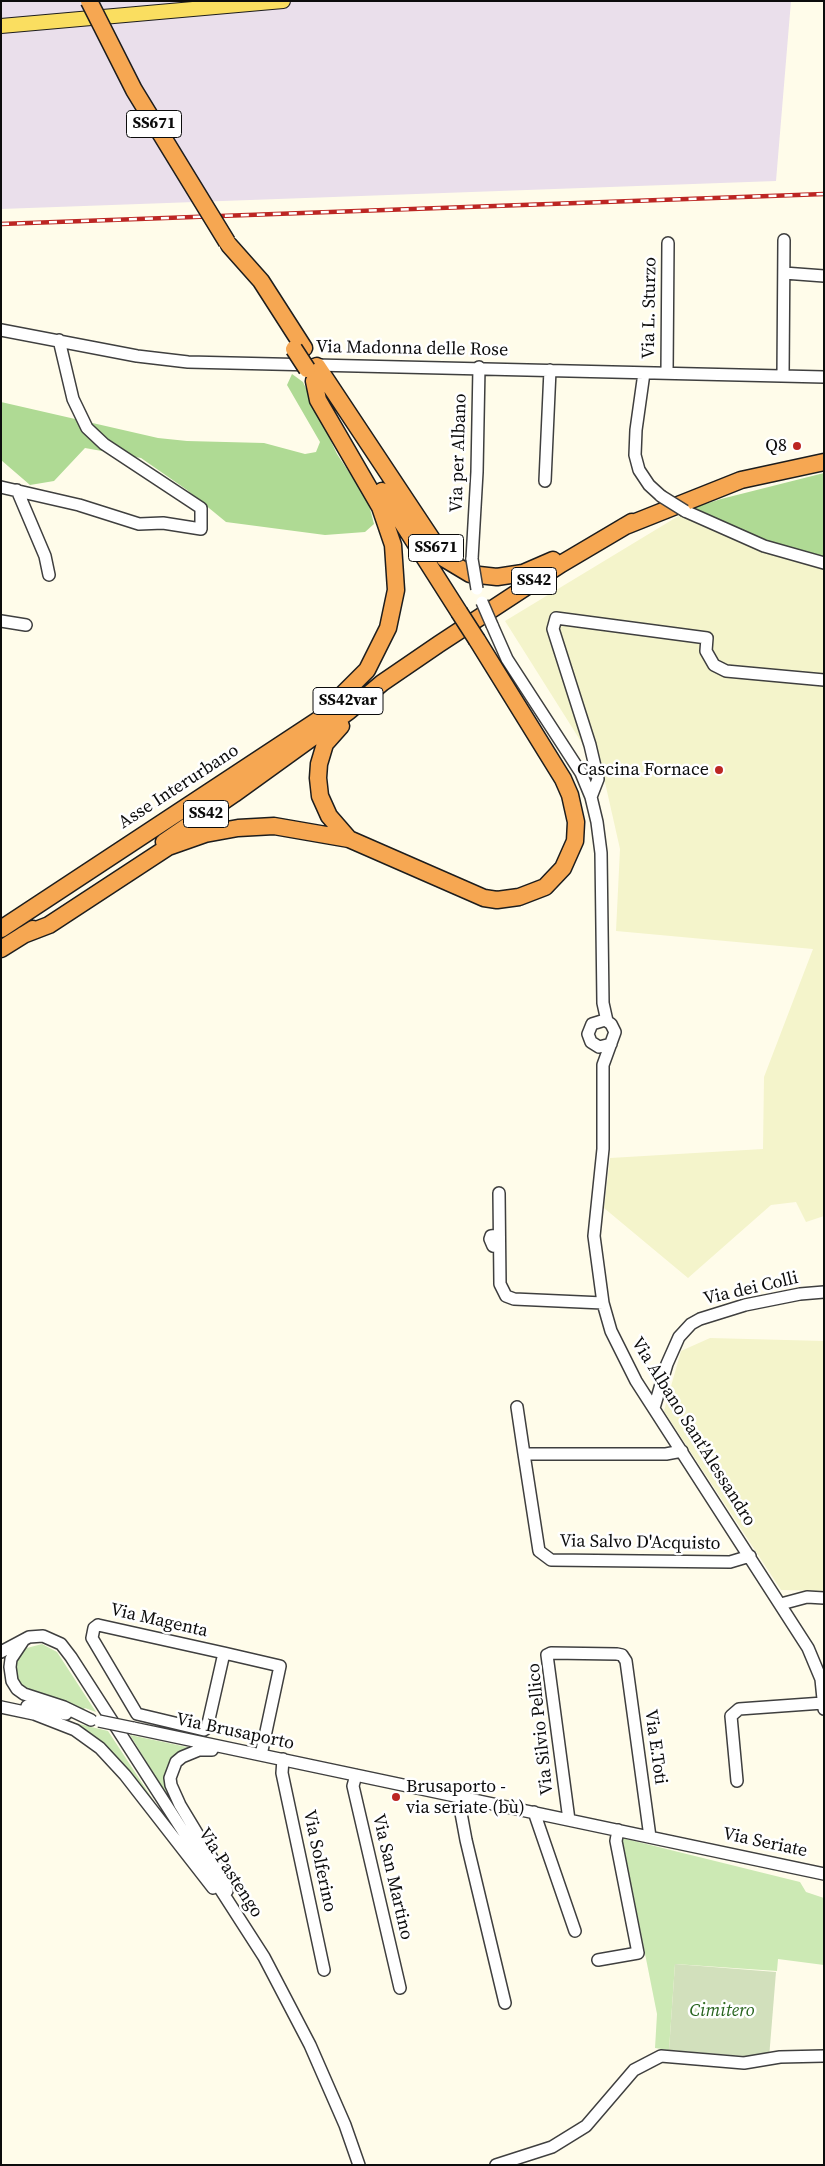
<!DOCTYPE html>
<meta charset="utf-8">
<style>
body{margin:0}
#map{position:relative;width:825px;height:2166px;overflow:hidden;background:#fffcea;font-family:"Source Serif 4",serif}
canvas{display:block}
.frame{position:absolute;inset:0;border:2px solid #0c0c0c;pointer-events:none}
</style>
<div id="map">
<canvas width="825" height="2166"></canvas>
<div class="frame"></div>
</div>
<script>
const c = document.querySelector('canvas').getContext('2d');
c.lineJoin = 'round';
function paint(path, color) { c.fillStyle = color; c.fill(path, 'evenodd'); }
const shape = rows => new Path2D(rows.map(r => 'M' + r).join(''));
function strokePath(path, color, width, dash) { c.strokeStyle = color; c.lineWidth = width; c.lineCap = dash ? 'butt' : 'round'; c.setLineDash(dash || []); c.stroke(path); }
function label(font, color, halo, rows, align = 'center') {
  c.font = font + ' "Source Serif 4",serif'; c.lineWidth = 5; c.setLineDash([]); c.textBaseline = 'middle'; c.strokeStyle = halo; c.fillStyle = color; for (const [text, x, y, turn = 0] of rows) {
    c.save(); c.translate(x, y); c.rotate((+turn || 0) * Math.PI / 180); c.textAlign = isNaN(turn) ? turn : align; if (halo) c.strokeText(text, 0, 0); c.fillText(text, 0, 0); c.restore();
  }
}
const industrial = shape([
 [1,1,791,1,776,181,1,209]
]);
const farmland = shape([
 [690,509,824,560,824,1216,806,1222,796,1202,771,1205,688,1278,604,1208,610,1158,763,1149,764,1077,813,949,616,931,620,849,604,778,505,621],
 [710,1338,824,1341,824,1591,781,1590,664,1411,681,1351]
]);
const green = shape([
 [42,1644,57,1652,96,1712,85,1708,83,1710,23,1688,15,1677,15,1660,23,1649],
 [75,1723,108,1731,165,1818,74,1726],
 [130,1735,187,1747,190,1750,169,1769,192,1836],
 [622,1838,800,1882,806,1892,824,1898,824,1965,778,1959,777,1971,675,1964,669,2050,655,2048,657,2014]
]);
const forest = shape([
 [292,374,303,382,337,454,368,501,374,524,365,532,325,535,226,522,187,490,141,458,85,448,54,481,30,485,1,460,1,402,158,438,187,441,264,443,305,454,316,452,320,442,287,385],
 [824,473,824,560,781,549,690,509,721,499]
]);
const cemetery = shape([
 [675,1964,776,1972,769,2058,669,2050]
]);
const minor = shape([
 [784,273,824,276],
 [1,330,137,356,188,362,824,377],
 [644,373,636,430,635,455,639,470,649,485,661,496],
 [667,373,668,243],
 [783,376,784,240],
 [545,481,550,370],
 [1,487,79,505,139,524,163,523,201,529,201,508,104,444,87,428,73,399,59,340],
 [17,490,45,556,49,575],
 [685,511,764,546,824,563],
 [472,559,477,472,479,367],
 [1,621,26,625],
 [492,625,507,659,581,773,591,797,597,822,601,853,603,1003,607,1021],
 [591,797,598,779,590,745,553,629,556,618,707,638,706,651,714,665,726,671,824,680],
 [611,1044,599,1047,591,1042,588,1034,592,1024,605,1020,611,1024,615,1032,603,1065,603,1149,594,1236,603,1303,611,1331,636,1381,808,1648,821,1679,824,1709],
 [499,1193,500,1284,506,1296,514,1299,603,1303],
 [499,1235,491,1236,490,1239,493,1246,499,1247],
 [517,1407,524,1454],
 [654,1408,667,1364,679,1337,691,1324,700,1319,745,1305,800,1294,824,1292],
 [682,1451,666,1454,524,1454,539,1551,551,1560,730,1562,750,1556],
 [781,1604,807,1597,824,1598],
 [98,1625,224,1653,207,1728,204,1730,137,1714,92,1638,94,1628,98,1625],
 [23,1641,11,1659,10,1667,12,1681,17,1689,24,1694,64,1707,91,1720],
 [1,1652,29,1637,43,1636,61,1644,71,1657,264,1957,310,2045,345,2125,359,2165],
 [224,1653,280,1666,261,1755],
 [27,1706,66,1714],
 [1,1707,34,1714,75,1730,100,1748,125,1775,213,1888],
 [133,1728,824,1874],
 [212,1750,199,1750,182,1757,176,1762,170,1778,171,1785,180,1805,218,1868,227,1891],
 [283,1759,282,1773,324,1970],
 [356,1775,353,1786,400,1988],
 [737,1781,731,1716,739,1709,823,1703],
 [461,1797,461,1813,466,1840,505,2003],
 [534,1812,575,1931],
 [569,1820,547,1655,551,1653,617,1654,622,1655,626,1661,650,1837],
 [598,1960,638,1953,616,1841,618,1830],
 [496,2165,552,2147,586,2126,634,2070,661,2056,744,2063,780,2057,824,2056]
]);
const major = shape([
 [1,26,283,1]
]);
const highway = shape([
 [229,245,261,281,304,348],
 [317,366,445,559,470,574,497,577,523,573,553,560],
 [314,381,318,400,380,507,393,545,396,590,388,628,367,670,326,711],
 [382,491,459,612],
 [623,527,741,480,824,462],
 [341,726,325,744,319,764,318,778,320,796,329,816,349,839],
 [164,842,234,794,349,711,382,683,439,644,561,564,632,522],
 [1,929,338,707],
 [23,935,49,925,168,847,205,834,238,828,274,826,349,839,484,898,497,900,519,897,545,887,563,868,575,841,576,822,570,795,563,779,477,640],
 [1,949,33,929]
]);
const rail = shape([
 [1,224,824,194]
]);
const minorBridge = shape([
 [661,496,685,511],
 [472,559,477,589],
 [482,602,492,625],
 [99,1721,133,1728]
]);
const highwayBridge = shape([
 [89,1,134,90,227,242],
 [294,349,307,369],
 [459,612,477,640]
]);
const markers = [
 [797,446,5,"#bc2623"],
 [719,770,5,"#bc2623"],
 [396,1797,5,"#bc2623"]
];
const shields = [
 [154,124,55],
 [436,548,55],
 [534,581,45],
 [348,701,70],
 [206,814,45]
];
const shieldNames = [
 ["SS671",154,124],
 ["SS671",436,548],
 ["SS42",534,581],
 ["SS42var",348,701],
 ["SS42",206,814]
];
const streetNames = [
 ["Via L. Sturzo",650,308,-89],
 ["Via Madonna delle Rose",412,349,1],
 ["Via per Albano",459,453,-88],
 ["Asse Interurbano",179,787,-33],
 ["Via dei Colli",751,1289,-13],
 ["Via Albano Sant'Alessandro",693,1432,58],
 ["Via Salvo D'Acquisto",640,1543,1],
 ["Via Magenta",159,1621,13],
 ["Via Silvio Pellico",541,1729,-96],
 ["Via Brusaporto",235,1732,12],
 ["Via E.Toti",655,1747,82],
 ["Via Seriate",765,1843,12],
 ["Via Solferino",319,1861,78],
 ["Via Pastengo",230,1873,57],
 ["Via San Martino",392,1877,77]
];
const poiNames = [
 ["Q8",787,446],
 ["Cascina Fornace",709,770],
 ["Brusaporto -",406,1787,"left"],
 ["via seriate (bù)",406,1808,"left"]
];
const parkNames = [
 ["Cimitero",722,2011]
];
paint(industrial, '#eadfeb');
paint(farmland, '#f4f4cb');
paint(green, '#cce9b4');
paint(forest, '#afda94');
paint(cemetery, '#d2e0bc');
strokePath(minor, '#3f3f3f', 14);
strokePath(major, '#1d1d1d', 16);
strokePath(highway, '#1d1d1d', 19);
strokePath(minor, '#fff', 11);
strokePath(major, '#fade60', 14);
strokePath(highway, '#f6a752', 16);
strokePath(rail, '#bc2623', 4.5);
strokePath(rail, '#fff', 2.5, [8]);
strokePath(minorBridge, '#3f3f3f', 14, []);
strokePath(highwayBridge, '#1d1d1d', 19, []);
strokePath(minorBridge, '#fff', 11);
strokePath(highwayBridge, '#f6a752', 16);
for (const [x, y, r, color] of markers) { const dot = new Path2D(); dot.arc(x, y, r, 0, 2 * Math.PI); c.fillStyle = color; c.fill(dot); strokePath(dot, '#fff', 2); }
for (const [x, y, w] of shields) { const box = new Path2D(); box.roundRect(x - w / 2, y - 13.5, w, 27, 4); c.fillStyle = '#fff'; c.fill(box); strokePath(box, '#0c0c0c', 1); }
label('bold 16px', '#0c0c0c', null, shieldNames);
label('18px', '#0c0c0c', '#fff', streetNames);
label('18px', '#0c0c0c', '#fff', poiNames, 'right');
label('italic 18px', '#26631c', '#fff', parkNames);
</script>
